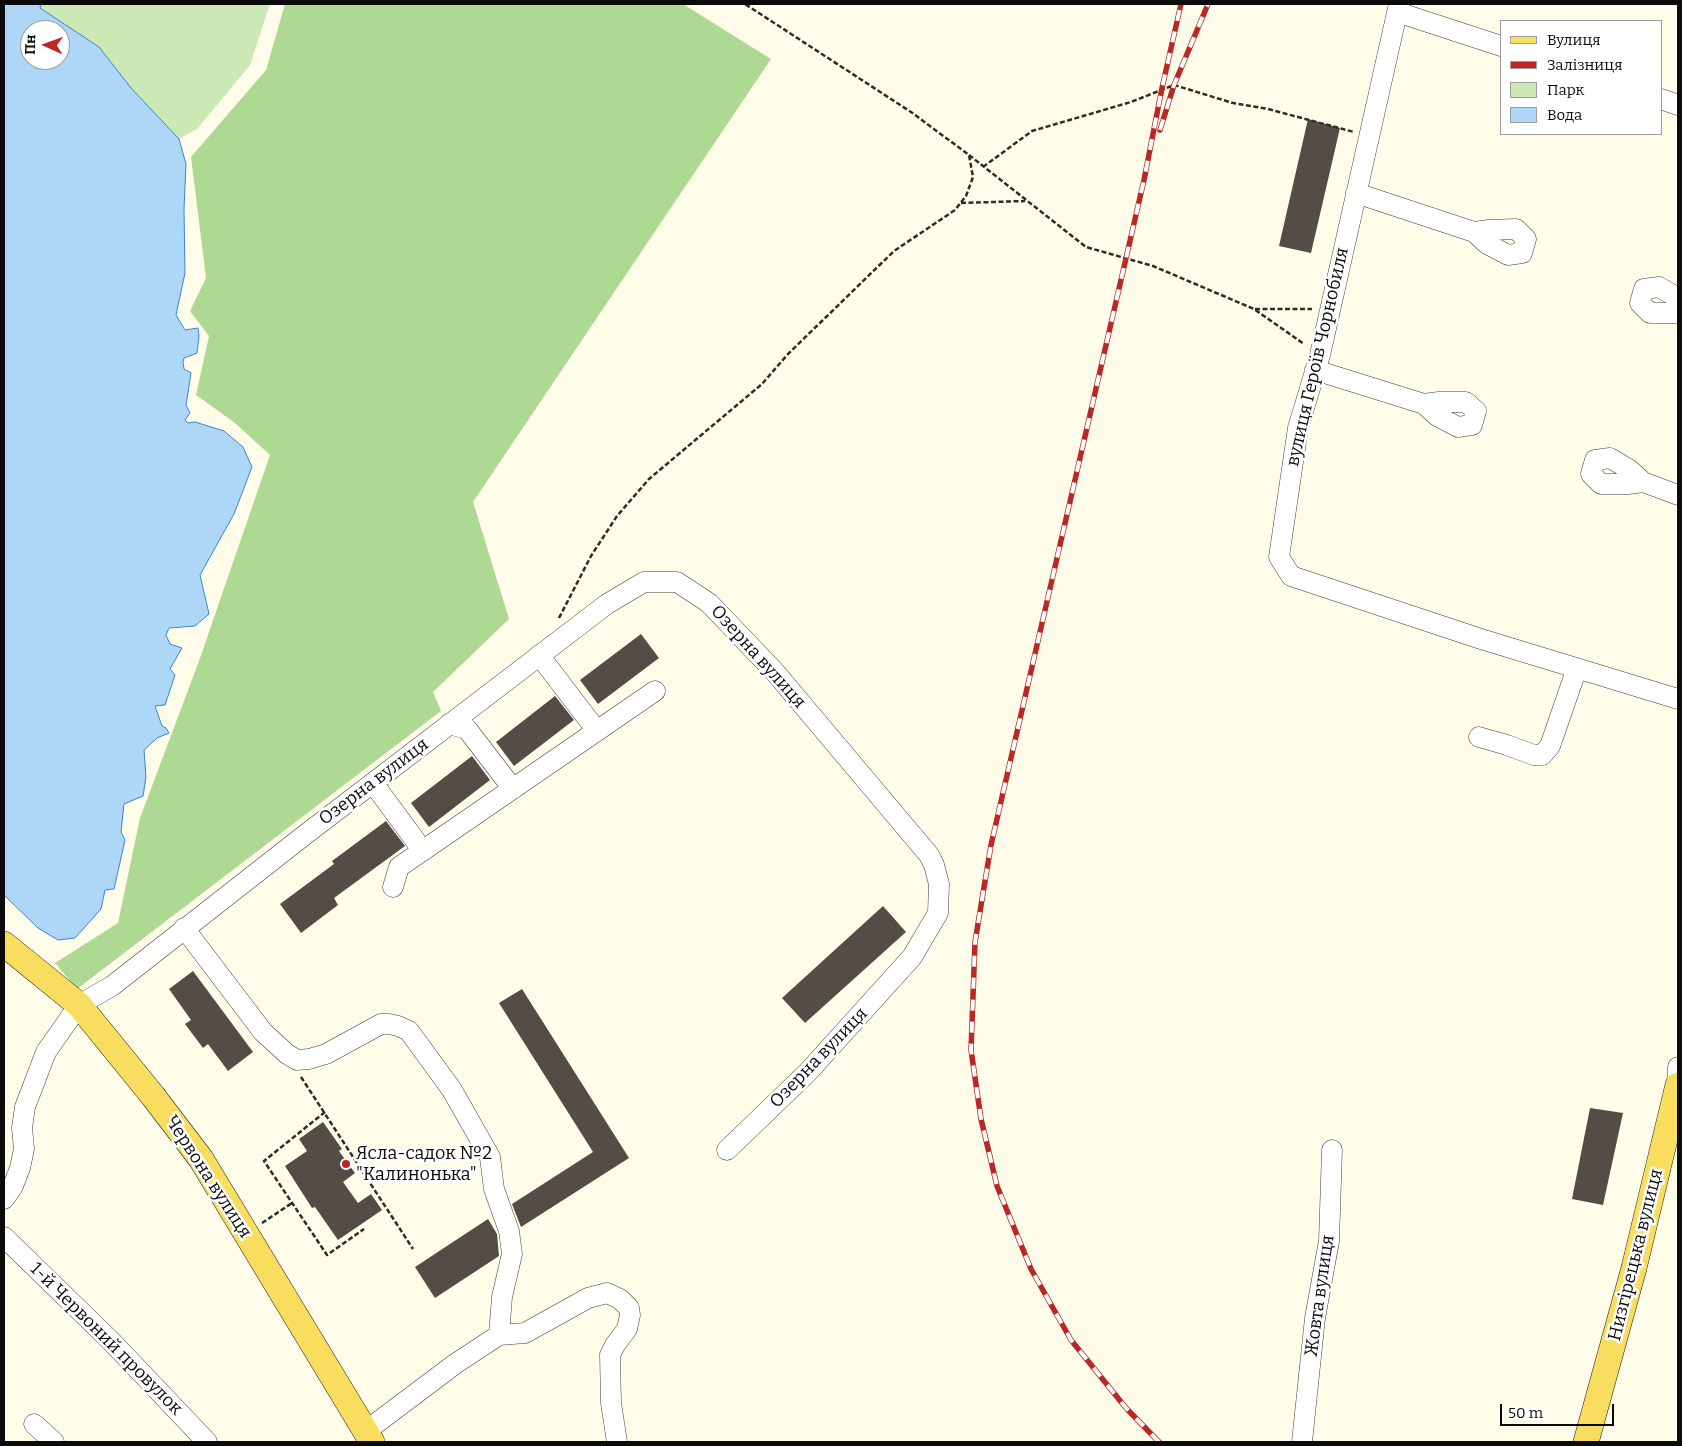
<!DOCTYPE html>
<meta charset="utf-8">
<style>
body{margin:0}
#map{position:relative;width:1682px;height:1446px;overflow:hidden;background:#fffce9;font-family:Bitter,serif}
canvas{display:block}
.frame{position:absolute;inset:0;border:5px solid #0b0b0b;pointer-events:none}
.legend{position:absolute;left:1500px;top:20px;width:162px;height:115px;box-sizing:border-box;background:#fff;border:1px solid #9d9d9d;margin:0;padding:6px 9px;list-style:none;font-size:15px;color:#0b0b0b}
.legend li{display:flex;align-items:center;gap:10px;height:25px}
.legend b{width:25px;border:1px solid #9d9d9d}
.north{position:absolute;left:20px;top:20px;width:50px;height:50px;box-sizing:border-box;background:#fff;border:1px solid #9d9d9d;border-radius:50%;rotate:272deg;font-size:14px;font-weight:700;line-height:20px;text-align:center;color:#0b0b0b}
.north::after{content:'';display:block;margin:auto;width:18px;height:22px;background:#ba2724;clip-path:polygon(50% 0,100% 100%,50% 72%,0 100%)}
.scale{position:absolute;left:1500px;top:1404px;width:114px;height:22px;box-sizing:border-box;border:2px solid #0b0b0b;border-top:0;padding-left:6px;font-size:15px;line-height:18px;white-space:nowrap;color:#0b0b0b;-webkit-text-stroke:4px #fff;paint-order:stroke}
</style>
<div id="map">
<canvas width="1682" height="1446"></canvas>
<div class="frame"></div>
<ul class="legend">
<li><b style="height:6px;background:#f9dd5f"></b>Вулиця</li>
<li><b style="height:6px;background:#ba2724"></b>Залізниця</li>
<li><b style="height:14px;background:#cce8b4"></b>Парк</li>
<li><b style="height:14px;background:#aed6f6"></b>Вода</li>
</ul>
<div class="north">Пн</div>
<div class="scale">50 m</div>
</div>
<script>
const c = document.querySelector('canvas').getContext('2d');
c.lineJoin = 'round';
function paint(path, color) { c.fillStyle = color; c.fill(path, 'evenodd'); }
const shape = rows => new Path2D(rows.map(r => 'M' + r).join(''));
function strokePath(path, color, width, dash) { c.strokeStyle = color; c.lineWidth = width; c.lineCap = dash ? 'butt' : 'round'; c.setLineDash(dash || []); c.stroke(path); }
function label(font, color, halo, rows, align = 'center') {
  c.font = font + ' Bitter,serif'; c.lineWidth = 5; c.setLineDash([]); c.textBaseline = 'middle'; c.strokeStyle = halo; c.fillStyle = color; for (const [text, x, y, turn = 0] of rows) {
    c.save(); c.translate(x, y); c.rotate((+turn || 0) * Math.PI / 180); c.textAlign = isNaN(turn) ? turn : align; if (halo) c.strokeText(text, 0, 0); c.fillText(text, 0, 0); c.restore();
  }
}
const green = shape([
 [41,4,270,4,250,65,198,128,179,139,131,88,99,47,40,8]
]);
const forest = shape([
 [285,4,683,4,771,59,473,502,509,619,433,692,441,711,77,989,55,963,118,923,140,818,199,661,270,455,235,423,196,395,209,336,190,311,206,278,191,157,266,70]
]);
const water = shape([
 [4,4,41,4,40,8,99,47,131,88,179,139,186,164,184,209,185,273,176,315,185,330,198,328,199,336,197,353,184,358,183,362,184,369,191,373,186,405,190,413,185,420,188,423,195,422,224,431,243,447,252,467,234,514,200,575,209,614,195,626,169,628,166,635,170,644,182,648,170,669,175,675,165,705,155,706,162,726,166,728,169,733,157,738,144,750,146,777,143,796,124,804,121,832,125,840,114,889,105,890,101,909,75,938,58,940,38,928,4,895,4,4],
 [30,30,60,30,60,60,30,60,30,30]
]);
const building = shape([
 [1308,119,1340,128,1311,253,1279,246],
 [641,634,659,658,598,704,580,680],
 [555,696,574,720,514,766,496,742],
 [472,756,490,780,429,827,411,803],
 [386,821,405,846,334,898,338,905,301,933,280,904,334,864,332,861],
 [883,906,906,932,805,1023,782,998],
 [193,971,253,1052,228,1071,208,1044,203,1048,185,1024,191,1020,169,989],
 [522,989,629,1158,521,1227,512,1204,593,1152,499,1003],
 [1590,1108,1623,1113,1603,1205,1572,1199],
 [323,1122,342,1149,339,1151,355,1173,343,1182,358,1203,371,1194,382,1210,338,1240,315,1207,312,1208,285,1166,307,1151,299,1139],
 [488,1219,497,1234,499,1256,435,1298,415,1267]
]);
const path = shape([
 [969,155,1086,247,1153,266,1254,309,1304,344],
 [983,167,1032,131,1131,102,1174,85,1233,103,1268,109,1354,132],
 [961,203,1025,201],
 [1255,309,1312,309],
 [559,618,591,556,617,516,649,479,762,384,788,354,894,251,955,210,966,196,973,177,969,155,911,112,745,4],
 [301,1077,413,1249],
 [325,1112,264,1161,327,1255,364,1229],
 [262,1223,292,1203]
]);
const minor = shape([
 [1399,4,1320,355,1298,428,1279,557,1291,576,1481,639,1678,699],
 [1397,12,1501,46],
 [1661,99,1678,105],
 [1356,193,1474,232,1487,244,1508,255,1522,253,1526,239,1516,229,1489,230,1474,232],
 [1678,298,1659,287,1644,289,1640,303,1650,313,1678,313],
 [1315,370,1424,404,1437,416,1458,427,1472,425,1476,411,1466,402,1439,402,1424,404],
 [1643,482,1628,484,1601,484,1591,474,1595,460,1610,458,1630,470,1643,482,1678,495],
 [539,655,597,731],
 [449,724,467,729,513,789],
 [1479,737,1507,745,1534,755,1542,755,1550,746,1577,668],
 [373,783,423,851],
 [393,887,399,867,655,691],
 [184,928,263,1032,287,1054,297,1060,309,1059,326,1054,381,1024,389,1024,398,1026,409,1031,452,1090,490,1157,494,1189,509,1231,512,1254,502,1297,499,1335,455,1364,366,1431],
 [1677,1090,1678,1067],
 [4,1199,13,1186,20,1168,24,1149,22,1128,25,1107,46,1052,79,1005,112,986,306,834,607,604,644,582,677,582,709,603,774,671,929,855,934,865,939,884,938,913,912,957,808,1072,727,1150],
 [4,1237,111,1341,207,1442],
 [499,1335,525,1333,588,1298,607,1293,620,1299,629,1308,630,1315,627,1329,615,1345,610,1355,611,1403,617,1442],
 [34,1424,54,1442],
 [1302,1442,1315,1318,1329,1241,1332,1150]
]);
const major = shape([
 [4,944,79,1005,153,1096,201,1159,372,1442],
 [1586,1442,1634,1268,1678,1085]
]);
const rail = shape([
 [1160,130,1174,85,1208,4],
 [1159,1442,1126,1408,1071,1340,1031,1269,997,1186,981,1119,971,1050,975,942,991,845,1144,180,1162,88,1181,4]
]);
const markers = [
 [346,1164,5,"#ba2724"]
];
const streetNames = [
 ["вулиця Героїв Чорнобиля",1318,357,-77],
 ["Озерна вулиця",758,657,48],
 ["Озерна вулиця",374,782,-37],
 ["Озерна вулиця",819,1058,-46],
 ["Червона вулиця",208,1177,57],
 ["Низгірецька вулиця",1636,1255,-76],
 ["Жовта вулиця",1320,1296,-82],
 ["1-й Червоний провулок",106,1339,45]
];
const poiNames = [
 ["Ясла-садок №2",356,1154],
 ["\"Калинонька\"",356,1175]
];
paint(green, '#cce8b4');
paint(forest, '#aed993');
paint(water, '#aed6f6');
strokePath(water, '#3587cd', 1);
paint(building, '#544d47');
strokePath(minor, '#3e3e3e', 21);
strokePath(major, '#1c1c1c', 26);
strokePath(path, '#2d2d2d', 2.5, [5, 2.5]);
strokePath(minor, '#fff', 20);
strokePath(major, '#f9dd5f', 25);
strokePath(rail, '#ba2724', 5.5);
strokePath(rail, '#fff', 4, [11]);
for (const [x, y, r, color] of markers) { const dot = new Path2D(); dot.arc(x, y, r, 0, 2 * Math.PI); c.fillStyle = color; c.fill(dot); strokePath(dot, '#fff', 2); }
label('18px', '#0b0b0b', '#fff', streetNames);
label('18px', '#0b0b0b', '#fff', poiNames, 'left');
</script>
